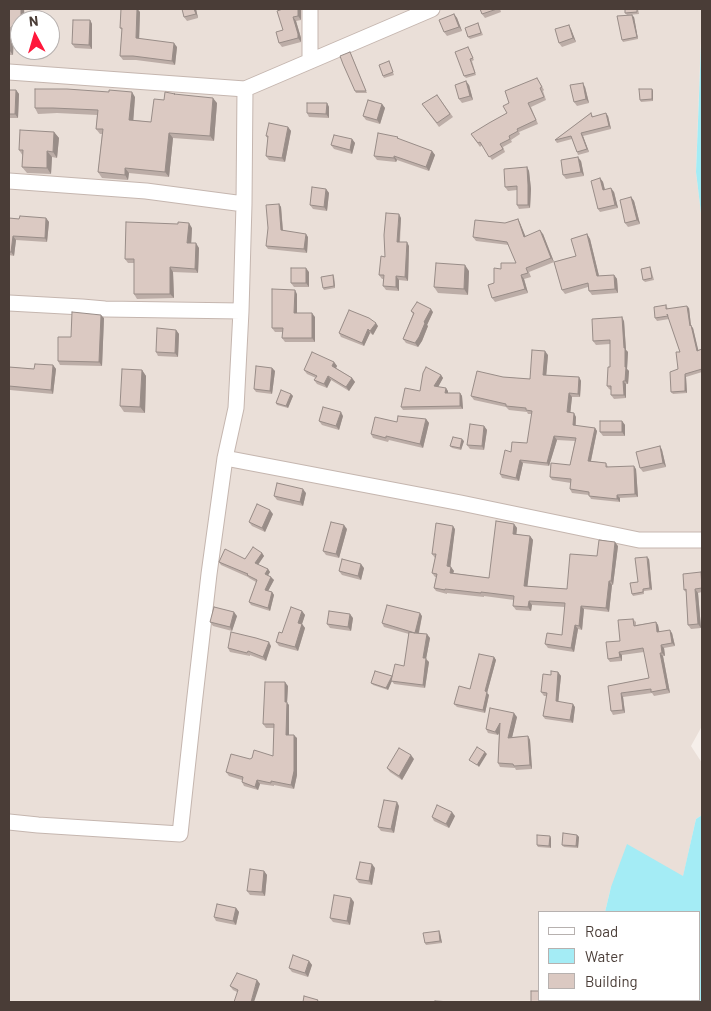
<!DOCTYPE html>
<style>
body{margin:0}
#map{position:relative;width:711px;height:1011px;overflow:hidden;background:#f6efea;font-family:Barlow,sans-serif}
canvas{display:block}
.frame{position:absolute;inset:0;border:10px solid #4a3d37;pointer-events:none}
.legend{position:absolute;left:538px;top:911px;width:162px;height:90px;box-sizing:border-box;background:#fff;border:1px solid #b7b1af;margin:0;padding:6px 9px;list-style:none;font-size:15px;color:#4a3d37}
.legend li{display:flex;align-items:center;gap:10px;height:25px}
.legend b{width:25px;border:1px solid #b7b1af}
.north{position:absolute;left:10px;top:10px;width:50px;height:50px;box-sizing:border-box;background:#fff;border:1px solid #b7b1af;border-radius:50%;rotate:354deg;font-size:14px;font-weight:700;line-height:20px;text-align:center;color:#4a3d37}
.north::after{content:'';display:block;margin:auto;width:18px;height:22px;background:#ff183b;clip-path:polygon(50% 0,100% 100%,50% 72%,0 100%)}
</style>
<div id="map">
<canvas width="711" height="1011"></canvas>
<div class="frame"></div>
<ul class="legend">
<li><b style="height:6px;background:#fff"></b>Road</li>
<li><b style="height:14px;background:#a4ecf5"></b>Water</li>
<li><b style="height:14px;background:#dbc9c2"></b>Building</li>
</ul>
<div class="north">N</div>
</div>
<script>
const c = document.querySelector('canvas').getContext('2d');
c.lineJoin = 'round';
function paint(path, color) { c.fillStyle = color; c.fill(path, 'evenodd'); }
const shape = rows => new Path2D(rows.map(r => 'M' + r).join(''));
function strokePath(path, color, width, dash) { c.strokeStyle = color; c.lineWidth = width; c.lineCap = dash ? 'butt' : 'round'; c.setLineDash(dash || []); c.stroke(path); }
const residential = shape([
 [9,9,702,9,696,172,701,213,702,217,702,726,691,746,702,763,702,815,696,819,683,877,611,887,605,912,540,912,540,1000,604,1000,604,1002,9,1002],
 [20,20,50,20,50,50,20,50]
]);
const water = shape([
 [702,20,702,217,701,213,696,172],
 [702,815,702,1002,604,1002,604,1000,700,1000,700,912,605,912,611,887,627,844,683,876,696,819]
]);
const minor = shape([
 [310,61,310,9],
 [9,72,245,89,432,9],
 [9,181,146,191,244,204],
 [9,303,82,307,105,309,241,311],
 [225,458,461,503,639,540,702,540],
 [9,822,38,825,180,834,194,705,209,574,225,458,236,408,241,311,244,204,245,89]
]);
const wall = shape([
 [9,9,20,20,20,32,14,32,13,55,9,55],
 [121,9,138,9,140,12,139,39,177,47,175,65,136,60,123,60,120,56,122,30,120,28],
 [196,9,198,18,187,21,184,17],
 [283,9,301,9,301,20,296,21,301,38,301,42,282,47,279,43,283,30],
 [480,9,500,9,501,12,485,18,482,14],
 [625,9,638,9,639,14,627,15,625,13],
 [454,14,457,18,462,31,447,36,444,32],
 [634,17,638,39,623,42,622,40],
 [90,20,92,24,92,49,75,48,72,44],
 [478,23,483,35,470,39,468,37],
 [571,29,576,42,562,47,559,43],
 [468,47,474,60,472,61,476,75,466,78,464,76],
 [350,52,351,54,367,93,356,93,355,91],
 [389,61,394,75,384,78,383,76],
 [537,78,544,90,543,91,546,100,531,107,538,124,519,132,520,134,511,140,512,142,503,147,505,152,492,160,482,145,480,147,471,134,507,113,509,103],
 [469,85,473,100,462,103,459,99],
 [585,87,589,103,577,106,574,102],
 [652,89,653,91,653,101,641,102,640,100],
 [9,90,16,90,19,94,18,118,9,118],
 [175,95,217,103,214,141,173,138,169,177,129,173,128,180,102,178,98,172,102,134,100,134,96,129,97,115,57,113,38,114,35,108,135,97,133,120,151,122,164,100],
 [437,95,453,117,439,127,422,104],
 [327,103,329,107,329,118,309,117,307,113],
 [382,104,385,108,380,124,366,120,363,116],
 [591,113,593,117,608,116,611,129,583,136,589,152,578,155,577,152,572,139,557,143,555,140],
 [288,127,291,131,285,162,269,160,266,156,268,139,266,136],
 [54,132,59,138,57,158,52,157,51,174,27,173,22,167,23,156,19,150],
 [352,139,355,143,352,154,334,149,331,145],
 [432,151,435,155,429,171,397,160,396,162,377,160,374,156],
 [581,161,584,176,566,179,563,175],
 [527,167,529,171,531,189,530,208,519,209,517,205,517,190,508,191,505,187],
 [600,178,603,182,605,190,614,192,618,208,600,212,598,209],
 [326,189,329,193,327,211,313,209,310,205],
 [631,197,634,201,640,224,628,227,625,223],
 [279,204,281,207,283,230,308,237,307,253,268,249,266,246],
 [9,218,19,219,46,218,49,222,47,242,16,240,14,256,9,255],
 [401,218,400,242,409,246,408,281,399,280,399,291,386,290,383,286,383,279,382,279,379,275,385,257],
 [518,219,520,223,525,236,543,234,554,262,576,256,587,234,590,239,599,276,614,275,617,279,618,293,592,295,589,291,588,287,565,294,562,290,554,262,529,272,531,277,524,279,528,293,495,302,492,298,494,283,501,269,516,263,509,245,476,241,473,237,505,223],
 [192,228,191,243,199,248,198,273,173,272,174,298,137,299,134,294,134,263,128,263,125,259],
 [650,267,651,269,654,280,645,282,643,280],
 [469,271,468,295,438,293,434,287],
 [309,272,309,287,294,287,291,283],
 [333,275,334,277,335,288,324,290,323,288],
 [297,294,297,313,315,317,315,342,285,342,282,338,283,332,275,332,272,328],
 [666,305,668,309,689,308,691,326,693,328,698,350,702,349,702,372,686,377,687,393,673,394,671,392,678,369,680,352,669,319,657,321,655,318],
 [411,311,433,312,427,325,428,326,422,341,418,347,406,343,403,339,413,314],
 [104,318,102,366,60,365,58,361,71,337],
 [624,321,626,350,628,352,627,369,629,371,628,384,626,384,626,398,614,399,611,395,611,390,609,389,607,386,610,367,610,344,596,345,593,341],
 [378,326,373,335,370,333,364,346,341,337,339,333],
 [176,330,179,334,178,357,158,356,156,352],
 [548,355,546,375,579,377,581,381,580,397,572,397,570,413,576,417,576,426,595,428,597,431,591,461,606,463,608,467,636,469,638,497,620,498,620,502,591,499,589,495,572,493,570,489,571,483,552,480,550,477,570,465,575,441,557,440,549,466,523,463,519,481,502,478,500,474,511,452,527,443,532,414,528,414,527,412,509,410,506,407,474,400,471,396,503,377,530,379],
 [334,362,337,366,336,368,352,378,355,382,349,391,331,380,327,388,317,384,314,380,316,378,307,374,304,370],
 [53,365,56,369,53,394,10,390,9,389,9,367,34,369],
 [272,368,275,371,272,394,256,392,254,389],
 [142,370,146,376,145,413,124,412,120,406],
 [441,375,443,378,438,387,448,391,448,393,460,393,462,396,463,409,403,410,401,407,420,391],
 [291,394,293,396,288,408,277,405,276,403],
 [343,416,339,430,322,425,319,421],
 [426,419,429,423,423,448,389,440,388,442,373,438,371,434,397,422],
 [622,421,625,425,625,436,603,436,600,432],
 [484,426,487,430,484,450,470,449,467,445],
 [464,441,461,450,452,448,450,446],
 [660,446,662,450,666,467,643,472,640,468],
 [306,493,303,506,277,500,274,496],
 [273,514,265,532,252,526,249,522],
 [514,524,517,528,516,534,530,536,533,540,527,586,567,589,597,556,618,546,613,585,612,585,609,612,584,609,582,630,578,629,574,652,548,648,545,644,562,635,565,607,532,605,531,611,516,610,513,606,514,600,484,596,484,597,447,593,447,594,436,591,434,588,436,577,435,577,432,573,435,558,432,554,455,529,450,567,454,571,453,573,489,578],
 [347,529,339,558,326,555,323,551],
 [262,553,264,556,258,565,268,569,270,572,268,575,274,580,268,591,272,592,274,595,270,611,251,605,249,602,256,582,249,578,248,577,221,565,219,562,245,559],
 [649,559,652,590,644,591,644,594,633,596,632,594],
 [364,568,361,580,342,575,339,571],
 [702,574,702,592,698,593,701,628,691,629,688,625,686,592,684,590],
 [302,611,305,615,302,624,305,628,298,651,279,646,276,642,282,633],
 [237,616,232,631,213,626,210,622],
 [422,616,419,633,430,638,426,659,429,662,425,688,394,684,392,681,388,690,373,685,371,683,392,677,404,666,409,634,384,627,382,623],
 [353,618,351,631,330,628,327,624],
 [633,619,636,622,636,625,656,622,658,625,659,631,672,633,675,646,664,648,665,656,663,656,670,693,654,696,652,693,623,697,625,713,613,715,611,711,608,686,649,678,644,652,622,655,622,661,610,662,608,659,620,641],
 [271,646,266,661,250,655,250,656,230,652,228,648],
 [494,657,496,660,487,693,489,695,485,713,457,707,454,704,470,689],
 [558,672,561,676,558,702,575,707,573,723,545,719,543,716,547,696,544,696,541,692,551,675],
 [288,686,287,703,289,705,289,735,297,738,297,775,294,789,274,785,274,786,260,784,258,790,244,786,242,782,242,780,229,776,226,772,250,759,273,756,274,728,266,728,263,724],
 [517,717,512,737,528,736,530,740,532,769,516,770,515,768,500,767,498,763,499,733,498,735,488,733,486,729],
 [414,759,402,780,390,772,387,768],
 [399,806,394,833,381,831,378,827],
 [455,816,449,828,434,821,432,817],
 [577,835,579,837,578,848,564,847,562,845],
 [551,838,551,848,538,847,537,845],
 [375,868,372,885,359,883,356,879],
 [264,871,267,875,265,896,250,895,247,891],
 [354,902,350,925,333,922,330,918],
 [236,908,239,912,236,925,216,921,214,917],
 [439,931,440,933,442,943,426,945,425,943],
 [309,961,312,965,308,977,292,972,289,968],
 [257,980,260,984,237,992,233,990,230,986]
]);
const shadedWall = shape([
 [21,9,24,9,25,20,21,20],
 [137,9,140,12,139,42,136,38],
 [194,9,196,9,198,18,196,14],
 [298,9,301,9,301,20,298,16],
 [454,14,457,18,462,31,459,27],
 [632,15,634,17,638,39,637,37],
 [293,17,296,21,301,38,301,42,298,38],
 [90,20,92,24,92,49,89,45],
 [569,25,571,29,576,42,573,38],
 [11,27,14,32,13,55,10,51],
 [174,43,177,47,175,65,172,61],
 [466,81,469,85,473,100,470,96],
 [583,83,585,87,589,103,586,99],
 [652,89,653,91,653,101,652,99],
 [16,90,19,94,18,118,15,114],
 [132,92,135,97,133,125,129,120],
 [213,98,217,103,214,141,210,136],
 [327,103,329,107,329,118,326,114],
 [382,104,385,108,380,124,377,120],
 [606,113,608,116,611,129,609,126],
 [288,127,291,131,285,162,282,158],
 [54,132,59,138,57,158,53,152],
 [169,133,173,138,169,177,165,172],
 [581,133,583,136,589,152,587,149],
 [352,139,355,143,352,154,350,150],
 [47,151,52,157,51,174,47,168],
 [432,151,435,155,429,171,426,167],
 [394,156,397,160,396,162,394,158],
 [578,157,581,161,584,176,581,172],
 [527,167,529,171,531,189,530,208,528,205],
 [125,168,129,173,128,180,125,175],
 [600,178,603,182,606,194,603,190],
 [611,188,614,192,618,208,615,205],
 [326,189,329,193,327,211,324,207],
 [631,197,634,201,640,224,637,220],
 [279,204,281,207,283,233,281,230],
 [399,214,401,218,399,246,397,242],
 [46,218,49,222,47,242,45,238],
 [518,219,520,223,527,240,524,237],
 [189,223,192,228,191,247,187,243],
 [540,230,543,234,554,262,551,258],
 [306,234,308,237,307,253,304,249],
 [587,234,590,239,600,280,597,276],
 [13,236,16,240,14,256,11,252],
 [407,242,409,246,408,281,405,277],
 [196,243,199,248,198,273,195,269],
 [465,265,469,271,468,295,464,289],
 [170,267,173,272,174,298,170,294],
 [306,268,309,272,309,287,306,283],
 [333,275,334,277,335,288,334,286],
 [521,275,524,279,528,293,525,289],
 [614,275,617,279,618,293,615,289],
 [396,276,399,280,399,291,396,287],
 [295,290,297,294,297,317,294,313],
 [687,306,689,308,691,326,693,328,699,353,697,351,690,326],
 [431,309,433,312,427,325,428,326,422,341,418,347,415,343,424,322],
 [312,313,315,317,315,342,312,338],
 [101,315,104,318,102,366,99,362],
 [622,317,624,321,626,350,628,352,627,369,629,371,628,384,625,381],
 [376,323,378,326,373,335,370,331],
 [368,329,370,333,364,346,362,343],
 [176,330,179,334,178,357,175,353],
 [545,351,548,355,546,378,543,375],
 [334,362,337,366,335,370,332,366],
 [53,365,56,369,53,394,51,390],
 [272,368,275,371,272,394,270,391],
 [142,370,146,376,145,413,140,407],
 [685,374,686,377,687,393,685,391],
 [441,375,443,378,437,389,434,386],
 [328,376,331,380,327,388,324,384],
 [579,377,581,381,580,397,578,394],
 [352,378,355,382,349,391,346,387],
 [623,381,626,384,626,398,624,395],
 [446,388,448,391,448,397,445,393],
 [460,393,462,396,463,409,460,406],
 [569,393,572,397,570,416,567,412],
 [291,394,293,396,288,408,286,406],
 [341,412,343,416,339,430,336,426],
 [574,413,576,417,575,429,573,425],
 [426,419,429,423,423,448,420,444],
 [622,421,625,425,625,436,622,432],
 [484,426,487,430,484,450,482,446],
 [595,428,597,431,590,465,588,461],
 [554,436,557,440,549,466,547,463],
 [462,439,464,441,461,450,460,448],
 [660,446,662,450,666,467,663,463],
 [520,460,523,463,519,481,516,478],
 [634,466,636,469,638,497,635,494],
 [303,489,306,493,303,506,300,502],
 [617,495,620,498,620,502,617,499],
 [270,510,273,514,265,532,262,528],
 [514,524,517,528,516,538,513,534],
 [344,525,347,529,339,558,336,554],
 [453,526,455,529,450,570,447,566],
 [530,536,533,540,527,590,524,586],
 [615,542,618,546,613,585,611,581],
 [262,553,264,556,257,566,255,563],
 [647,557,649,559,652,590,650,588],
 [361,564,364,568,361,580,358,576],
 [451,567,454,571,452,576,450,573],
 [268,569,270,572,267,577,265,574],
 [271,577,274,580,267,593,265,590],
 [609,581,612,585,609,612,606,608],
 [695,589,698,593,701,628,698,624],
 [272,592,274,595,270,611,268,608],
 [529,601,532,605,531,611,528,607],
 [581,606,584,609,582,630,579,626],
 [302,611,305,615,301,627,298,623],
 [234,612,237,616,232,631,230,627],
 [420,613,422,616,418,636,415,633],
 [350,614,353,618,351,631,348,627],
 [656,622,658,625,660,635,657,632],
 [302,624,305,628,298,651,295,647],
 [575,625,578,629,574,652,571,648],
 [670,630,672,633,675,646,672,643],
 [427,634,430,638,426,659,429,662,425,688,423,685,423,658],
 [269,642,271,646,266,661,263,657],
 [661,645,664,648,665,656,662,653],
 [619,652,622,655,622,661,620,657],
 [660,653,663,656,670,693,667,689],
 [494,657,496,660,487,693,489,695,485,713,483,710,485,691],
 [558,672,561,676,558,705,556,701],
 [392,676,393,678,388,690,386,688],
 [285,682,288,686,287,703,289,705,289,738,286,735,285,702],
 [621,693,623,697,625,713,623,710],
 [573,704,575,707,573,723,570,720],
 [514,713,517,717,511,742,508,738],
 [500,723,502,727,498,735,495,732],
 [294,735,297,738,297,775,294,789,291,785],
 [528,736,530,740,532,769,530,765],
 [485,752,487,754,479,767,477,765],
 [411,755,414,759,402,780,399,776],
 [257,780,260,784,258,790,255,787],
 [397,802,399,806,394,833,391,829],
 [452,812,455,816,449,828,446,824],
 [577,835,579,837,578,848,576,846],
 [550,836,551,838,551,848,549,846],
 [372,864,375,868,372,885,369,881],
 [264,871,267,875,265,896,262,892],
 [351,898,354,902,350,925,347,921],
 [236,908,239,912,236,925,233,921],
 [439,931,440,933,442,943,440,941],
 [309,961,312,965,308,977,305,973],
 [257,980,260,984,254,1002,251,1002]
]);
const building = shape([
 [9,9,21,9,21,20,20,20,20,27,11,27,10,51,9,51,9,9],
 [121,9,137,9,136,38,174,43,172,61,133,56,120,56,122,28,120,28,121,9],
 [182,9,194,9,196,14,184,17,182,9],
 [283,9,298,9,298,16,293,17,298,34,298,38,279,43,276,32,283,30,277,11,283,9],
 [480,9,497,9,482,14,480,9],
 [625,9,637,9,637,12,625,13,625,9],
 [454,14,459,27,444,32,439,20,454,14],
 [632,15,637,37,622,40,617,16,632,15],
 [73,20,90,20,89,45,72,44,73,20],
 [478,23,481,33,468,37,465,28,478,23],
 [569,25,573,38,559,43,555,29,569,25],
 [468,47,473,58,470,59,475,73,464,76,455,52,468,47],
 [350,52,366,91,355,91,343,64,340,56,350,52],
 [389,61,393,72,383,76,379,65,389,61],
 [537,78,542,87,540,88,544,97,528,103,536,120,517,129,518,131,509,136,510,139,500,144,503,149,489,157,480,142,478,143,471,134,489,123,507,113,503,106,509,103,505,91,537,78],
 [466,81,470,96,459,99,455,85,466,81],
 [583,83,586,99,574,102,570,85,583,83],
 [35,89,67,89,109,92,109,90,132,92,129,120,151,122,154,99,164,100,165,92,175,94,174,94,213,98,210,136,169,133,165,172,125,168,125,175,98,172,103,129,96,129,98,110,53,108,35,108,35,89],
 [639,89,652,89,652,99,640,100,639,89],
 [9,90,16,90,15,114,9,114,9,90],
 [437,95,450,114,437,123,422,104,437,95],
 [368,100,382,104,377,120,363,116,368,100],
 [307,103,327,103,326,114,307,113,307,103],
 [591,113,592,117,606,113,609,126,581,133,587,149,577,152,571,136,555,140,591,113],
 [269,123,288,127,282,158,266,156,268,136,266,136,269,123],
 [20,130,54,132,53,152,47,151,47,168,22,167,23,150,19,150,20,130],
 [378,133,398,137,397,138,432,151,426,167,394,156,394,158,374,156,378,133],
 [334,135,352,139,350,150,331,145,334,135],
 [578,157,581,172,563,175,561,160,578,157],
 [527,167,528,185,528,205,517,205,517,186,505,187,504,169,527,167],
 [600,178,603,190,611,188,615,205,598,209,591,181,600,178],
 [312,187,326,189,324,207,310,205,312,187],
 [631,197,637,220,625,223,620,200,631,197],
 [279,204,281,230,306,234,304,249,266,246,268,228,266,205,279,204],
 [386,213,399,214,397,242,407,242,405,277,396,276,396,287,383,286,384,275,379,275,381,256,385,257,384,235,386,213],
 [20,216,46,218,45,238,13,236,11,252,9,252,9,218,19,219,20,216],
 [518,219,524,237,540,230,551,258,526,268,528,273,521,275,525,289,492,298,488,285,494,283,494,268,501,269,501,263,516,263,507,242,473,237,475,220,505,223,518,219],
 [126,222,178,224,178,222,189,223,187,243,196,243,195,269,170,267,170,294,134,294,134,259,125,259,126,222],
 [587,234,597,276,614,275,615,289,589,291,588,283,562,290,554,262,576,256,571,239,587,234],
 [436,263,465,265,464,289,434,287,436,263],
 [650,267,652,278,643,280,641,269,650,267],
 [291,268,306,268,306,283,291,283,291,268],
 [333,275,334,286,323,288,321,277,333,275],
 [272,289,295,290,294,313,312,313,312,338,282,338,283,328,272,328,272,289],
 [417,302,431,309,424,322,425,323,419,337,415,343,403,339,414,313,411,311,417,302],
 [666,305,666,309,687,306,690,326,691,325,697,351,702,349,702,369,685,374,685,391,671,392,670,372,678,369,676,352,680,352,667,314,668,316,655,318,654,307,666,305],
 [349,310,369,318,376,323,370,331,368,329,362,343,339,333,349,310],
 [72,312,101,315,99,362,58,361,58,337,71,337,72,312],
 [622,317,624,348,625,348,625,367,626,367,625,381,623,381,624,395,611,395,611,386,607,386,608,367,610,367,610,340,593,341,592,319,622,317],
 [157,328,176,330,175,353,156,352,157,328],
 [532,350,545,351,543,375,579,377,578,394,569,393,567,412,574,413,573,425,595,428,588,461,606,463,606,467,634,466,635,494,617,495,617,499,589,496,589,492,570,489,571,479,550,477,551,463,570,465,576,438,554,436,547,463,520,460,516,478,500,474,505,450,511,452,512,442,527,443,532,411,526,410,526,408,506,406,506,404,471,396,477,371,503,377,530,379,532,350],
 [312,352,334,362,332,366,352,378,346,387,328,376,324,384,314,380,317,376,304,370,312,352],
 [35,364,53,365,51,390,9,386,9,367,34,369,35,364],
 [256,366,272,368,270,391,254,389,256,366],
 [426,367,441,375,434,386,446,388,445,393,460,393,460,406,401,407,405,388,420,391,423,373,426,367],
 [122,369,142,370,140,407,120,406,122,369],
 [281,390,291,394,286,406,276,403,281,390],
 [323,407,341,412,336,426,319,421,323,407],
 [398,416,426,419,420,444,386,436,386,438,371,434,375,417,397,422,398,416],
 [600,421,622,421,622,432,600,432,600,421],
 [470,424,484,426,482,446,467,445,470,424],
 [453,437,462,439,460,448,450,446,453,437],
 [660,446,663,463,640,468,636,452,660,446],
 [277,483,303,489,300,502,274,496,277,483],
 [257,504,270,510,262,528,249,522,257,504],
 [496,521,514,524,513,534,530,536,524,586,567,589,570,554,597,556,599,540,615,542,611,581,609,581,606,608,581,606,579,626,575,625,571,648,545,644,547,633,562,635,565,603,529,601,528,607,513,606,514,596,481,592,481,593,445,589,445,590,434,588,437,574,432,573,436,554,432,554,436,523,453,526,447,566,451,567,450,573,489,578,496,521],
 [331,522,344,525,336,554,323,551,331,522],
 [253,547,262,553,255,563,268,569,265,574,271,577,265,590,272,592,268,608,249,602,257,580,247,575,248,574,219,562,225,549,245,559,253,547],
 [647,557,650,588,643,589,643,592,632,594,630,583,638,582,635,558,647,557],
 [342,559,361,564,358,576,339,571,342,559],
 [701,572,702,588,695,589,698,624,688,625,686,589,684,590,683,574,701,572],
 [387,605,420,613,415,633,427,634,423,658,426,658,423,685,391,681,395,664,404,666,409,632,415,633,382,623,387,605],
 [214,607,234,612,230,627,210,622,214,607],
 [291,607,302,611,298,623,302,624,295,647,276,642,279,632,282,633,291,607],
 [329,611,350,614,348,627,327,624,329,611],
 [633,619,634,626,656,622,657,632,670,630,672,643,661,645,662,653,660,653,667,689,651,692,651,689,621,693,623,710,611,711,608,686,649,678,643,648,619,652,620,657,608,659,606,642,620,641,618,620,633,619],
 [231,632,256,638,269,642,263,657,248,651,247,653,228,648,231,632],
 [479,654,494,657,485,691,487,692,483,710,454,704,459,686,470,689,479,654],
 [375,671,392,676,386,688,371,683,375,671],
 [551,671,558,672,556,701,573,704,570,720,543,716,547,693,541,692,543,674,551,675,551,671],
 [265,682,285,682,285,702,287,702,286,735,294,735,294,771,291,785,271,781,271,783,257,780,255,787,242,782,243,777,226,772,231,754,250,759,252,758,254,750,273,756,274,724,263,724,265,682],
 [490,708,514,713,508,738,528,736,530,765,514,766,513,764,498,763,500,723,495,732,486,729,490,708],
 [477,747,485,752,477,765,469,760,477,747],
 [399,748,411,755,399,776,387,768,399,748],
 [384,800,397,802,391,829,378,827,384,800],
 [437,805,452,812,446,824,432,817,437,805],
 [563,833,577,835,576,846,562,845,563,833],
 [537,835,550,836,549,846,537,845,537,835],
 [360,862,372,864,369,881,356,879,360,862],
 [250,869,264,871,262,892,247,891,250,869],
 [334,895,351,898,347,921,330,918,334,895],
 [217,904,236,908,233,921,214,917,217,904],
 [439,931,440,941,425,943,423,933,439,931],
 [293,955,309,961,305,973,289,968,293,955],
 [237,973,257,980,251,1002,234,1002,238,990,230,986,237,973],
 [531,991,540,991,540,1000,548,1000,548,1002,531,1002,531,991],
 [304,996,318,1000,317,1002,303,1002,304,996],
 [435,1001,451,1002,435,1002,435,1001]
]);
paint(residential, '#eadfd8');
paint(water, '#a4ecf5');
strokePath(minor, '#c5b6af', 17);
strokePath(minor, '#fff', 15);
paint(wall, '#bcada7');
paint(shadedWall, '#998d88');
paint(building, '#dbc9c2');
strokePath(building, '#998d88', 1);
</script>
